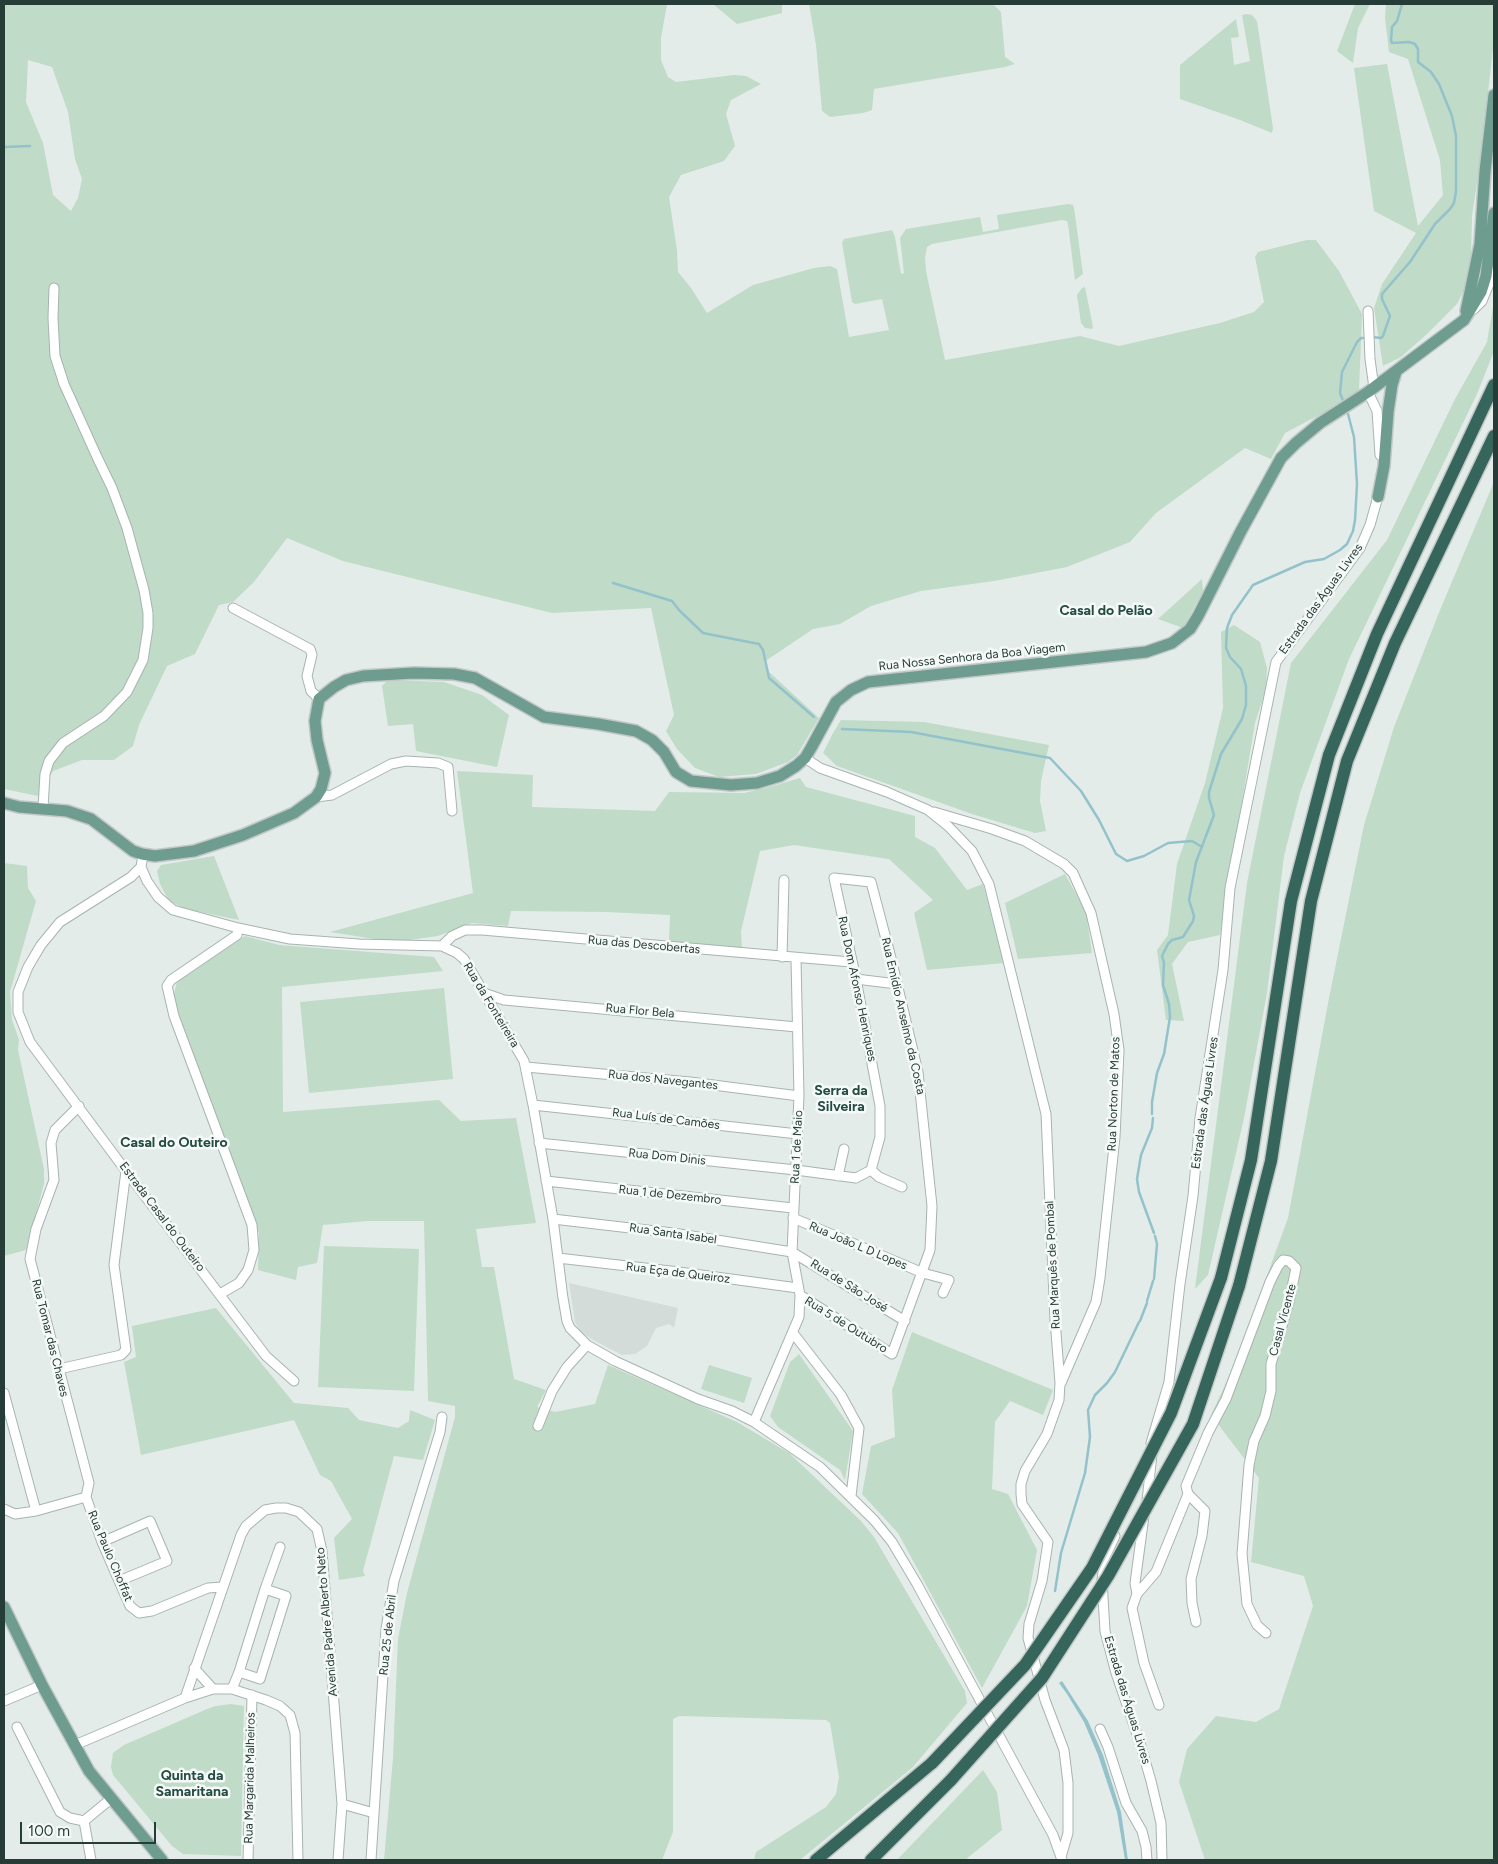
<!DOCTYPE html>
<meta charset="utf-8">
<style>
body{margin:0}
#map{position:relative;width:1498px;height:1864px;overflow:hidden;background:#e4ece9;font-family:Figtree,sans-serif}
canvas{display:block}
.frame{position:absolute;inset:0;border:5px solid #263c36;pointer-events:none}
.scale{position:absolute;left:20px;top:1822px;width:136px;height:22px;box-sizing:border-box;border:2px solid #263c36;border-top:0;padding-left:6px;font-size:15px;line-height:18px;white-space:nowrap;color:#263c36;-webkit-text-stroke:4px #f5f9f7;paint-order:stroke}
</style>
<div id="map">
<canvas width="1498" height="1864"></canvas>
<div class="frame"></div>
<div class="scale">100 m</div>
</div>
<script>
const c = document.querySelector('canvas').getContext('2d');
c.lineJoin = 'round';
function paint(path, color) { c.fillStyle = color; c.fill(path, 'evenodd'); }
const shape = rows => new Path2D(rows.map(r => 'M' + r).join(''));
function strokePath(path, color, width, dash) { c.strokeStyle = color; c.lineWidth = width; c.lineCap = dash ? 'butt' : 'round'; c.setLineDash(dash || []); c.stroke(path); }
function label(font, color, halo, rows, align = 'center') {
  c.font = font + ' Figtree,sans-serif'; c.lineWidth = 5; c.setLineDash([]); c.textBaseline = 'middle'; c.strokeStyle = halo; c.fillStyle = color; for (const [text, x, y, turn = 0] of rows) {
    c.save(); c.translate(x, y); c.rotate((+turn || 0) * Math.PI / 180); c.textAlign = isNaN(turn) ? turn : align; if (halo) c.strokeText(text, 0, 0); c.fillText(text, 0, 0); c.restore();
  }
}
const built = shape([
 [569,1283,678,1308,674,1328,669,1324,656,1328,647,1346,635,1354,622,1355,593,1340,580,1331,575,1322]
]);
const green = shape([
 [4,4,667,4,661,38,661,60,668,77,676,82,734,75,746,76,761,84,731,100,726,114,735,146,724,161,681,175,669,197,677,250,678,272,691,288,707,313,753,285,814,268,830,266,837,269,849,337,889,330,882,299,855,304,852,302,842,243,844,239,892,230,895,237,901,274,904,273,900,238,906,229,980,217,983,232,999,229,997,215,1068,204,1073,205,1074,208,1083,274,1075,280,1068,224,1067,221,1062,220,932,244,927,247,925,258,926,271,945,360,1080,336,1119,346,1220,323,1254,312,1264,302,1255,257,1258,252,1307,240,1316,240,1339,271,1362,314,1359,390,1325,412,1285,433,1271,459,1245,448,1156,513,1130,542,1067,567,994,581,921,591,871,606,840,624,813,629,764,662,767,670,819,718,797,755,788,762,756,774,719,777,695,768,677,749,666,731,674,715,651,608,552,613,343,561,287,538,254,582,233,602,219,605,195,654,167,666,139,725,133,746,114,760,82,760,53,771,38,796,4,789],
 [28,60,52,67,68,112,75,159,82,179,78,198,71,211,53,195,43,143,26,102],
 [713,4,782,4,782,13,737,24],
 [809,4,993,4,1001,12,1005,57,1015,64,1005,67,874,89,872,110,863,113,830,117,822,111,816,45],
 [1355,4,1370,4,1358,28,1353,63,1337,51],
 [1386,4,1494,4,1494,40,1480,163,1472,216,1471,256,1464,290,1457,304,1426,335,1401,357,1383,366,1374,308,1382,284,1416,233,1374,211,1354,68,1387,64,1418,226,1443,195,1440,160,1408,59,1389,52,1385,18],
 [1247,14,1252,15,1257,21,1273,128,1272,133,1240,120,1180,99,1180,65,1236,19,1239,37,1231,38,1234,65,1250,61,1242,15],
 [1085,287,1093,327,1092,329,1085,328,1081,323,1077,295,1082,288],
 [1494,301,1494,351,1477,394,1349,659,1300,793,1284,856,1267,993,1244,1118,1208,1275,1195,1289,1247,883,1291,663,1387,540,1455,399,1487,342],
 [1494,482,1494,1860,1205,1860,1179,1782,1187,1749,1216,1716,1256,1722,1279,1709,1313,1606,1304,1576,1251,1562,1259,1478,1211,1415,1233,1368,1288,1218,1329,998,1364,825,1394,727,1440,610],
 [1202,579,1203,591,1183,628,1158,619],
 [1234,625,1260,642,1267,668,1266,690,1255,723,1220,935,1188,942,1172,964,1184,1021,1166,1020,1157,950,1168,935,1177,864,1205,783,1223,708,1221,632],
 [388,680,444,682,482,695,509,715,497,767,416,751,413,724,388,726,382,686],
 [841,720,924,722,1049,745,1041,781,1040,801,1046,831,1035,833,972,814,837,766,823,753,832,735],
 [457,771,533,775,532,807,655,811,669,792,744,793,770,787,800,778,806,787,915,816,915,837,935,848,967,890,983,884,1004,963,927,970,914,913,933,900,889,859,794,845,760,851,741,931,742,950,669,941,670,915,607,912,511,911,508,926,472,923,438,936,394,942,330,932,473,893],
 [214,856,239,920,186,909,169,901,160,884,157,871,161,865],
 [4,863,27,866,28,888,36,901,10,992,12,1020,19,1040,18,1050,44,1169,44,1184,26,1250,4,1256],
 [1065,874,1086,912,1092,953,1018,959,1005,903],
 [245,936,279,945,434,957,443,971,282,987,283,1112,439,1100,461,1121,516,1118,536,1223,476,1229,482,1267,494,1267,514,1379,546,1390,537,1407,555,1412,595,1404,608,1365,737,1422,789,1453,861,1521,874,1537,965,1691,967,1703,913,1767,800,1860,754,1860,756,1852,826,1807,836,1794,839,1777,830,1723,826,1720,679,1716,673,1719,673,1832,662,1860,384,1860,393,1758,398,1639,407,1593,455,1417,455,1406,428,1401,424,1221,368,1221,323,1225,317,1263,298,1267,296,1280,258,1270,259,1233,173,998,177,982],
 [444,988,453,1079,309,1093,300,1002],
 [324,1246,419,1249,414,1391,318,1387],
 [216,1308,294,1403,348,1408,359,1420,398,1428,409,1421,410,1410,435,1420,423,1460,394,1456,363,1571,365,1576,339,1580,334,1538,352,1519,331,1481,320,1475,294,1420,141,1455,124,1362,136,1357,132,1326],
 [912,1332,1053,1390,1043,1415,1010,1401,995,1422,992,1489,1008,1494,1037,1550,1027,1606,982,1688,898,1533,862,1494,871,1446,895,1437,892,1390],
 [799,1354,853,1431,845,1480,840,1470,778,1427,770,1416,790,1362],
 [709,1365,752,1378,744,1403,701,1389],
 [231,1704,244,1706,241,1856,183,1854,172,1846,113,1775,111,1767,113,1753,124,1745,207,1709,216,1706],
 [983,1770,997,1792,1002,1830,965,1860,897,1860]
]);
const water = shape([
 [1062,1681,1088,1721,1103,1755,1121,1812,1128,1860,1125,1860,1117,1812,1098,1755,1084,1722,1067,1694,1059,1683]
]);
const stream = shape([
 [4,147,30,146],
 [1372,337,1381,338,1383,336,1390,316,1382,299,1382,294,1410,262,1435,224,1450,209,1454,203,1456,191,1456,136,1452,116,1439,84,1431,72,1418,62,1418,49,1415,44,1409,42,1392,43,1391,40,1392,27,1397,21,1402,4],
 [1344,403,1340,393,1342,372,1357,342,1361,338,1367,338],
 [613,583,672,601,679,610,703,633,759,644,763,650,769,678,814,717],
 [842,729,911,732,1050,758,1081,791,1099,820,1116,854,1127,861,1144,856,1168,843,1192,841,1202,847],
 [1152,1114,1152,1102,1157,1073,1164,1054,1170,1017,1169,1004,1163,985,1164,963,1162,956,1168,944,1172,940,1183,937,1193,921,1194,916,1189,900,1196,862,1214,815,1209,798,1209,792,1221,754,1242,719,1246,705,1246,686,1241,669,1230,657,1226,648,1227,628,1232,615,1253,585,1305,562,1324,559,1340,550,1347,544,1353,531,1355,520,1357,484,1354,437,1347,410],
 [1153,1118,1152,1128,1141,1155,1137,1179,1139,1192,1154,1233],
 [1154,1279,1157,1244,1155,1236],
 [1147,1301,1153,1281],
 [1140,1321,1147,1303],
 [1055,1591,1061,1553,1085,1473,1090,1437,1088,1410,1095,1395,1107,1383,1115,1372,1139,1322]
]);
const minor = shape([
 [1474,309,1482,301,1494,272],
 [1368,311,1370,359,1374,388],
 [1368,392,1377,411,1380,455],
 [233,608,310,649,312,655,307,676,311,691,319,699],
 [805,758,820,768,887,792,928,810,948,826,972,851,989,884,1046,1114,1055,1320,1060,1383,1059,1400,1047,1434,1025,1471,1021,1484,1021,1494,1022,1504,1048,1542,1042,1581,1029,1624,1028,1638,1045,1700,1064,1750,1068,1783,1068,1833,1061,1857],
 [316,797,332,795,391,764,406,761,438,763,448,767,452,811],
 [43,808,45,774,49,761,63,743,104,716,127,692,143,660,148,628,148,613,144,590,127,528,112,488,97,457,64,384,55,356,53,318,54,288],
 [934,812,992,829,1025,841,1064,864,1073,873,1091,913,1114,1014,1119,1050,1115,1137,1100,1278,1096,1302,1061,1383],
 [143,855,141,867,147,881,158,897,173,910,238,928,290,939,359,944,442,946,457,953,464,959,524,1061,533,1105,553,1219,563,1298,567,1321,570,1328,587,1345,615,1361,698,1399,732,1411,754,1422,820,1467,874,1520,892,1542,917,1584,1053,1835,1062,1860],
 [141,867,131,877,60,922,41,945,28,967,18,992,18,1012,30,1042,126,1171,266,1356,294,1381],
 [442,946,452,936,465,930,482,930,851,962],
 [782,957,784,880],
 [856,979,897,984],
 [484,993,504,1000,797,1027],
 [526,1067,690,1082,799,1096],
 [533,1105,798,1134],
 [539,1143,796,1170,856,1178,871,1170,880,1137,880,1106,856,979,834,878,871,882,891,958,918,1072,932,1206,930,1250,892,1354,800,1295],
 [871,1170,879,1177,902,1187],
 [838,1176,844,1149],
 [546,1181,793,1208],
 [793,1218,923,1273,949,1280,943,1293],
 [553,1219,673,1233,792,1252,905,1321],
 [558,1258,679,1272,798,1288],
 [220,1294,239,1283,248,1270,254,1250,252,1225,174,1016,167,986,171,980,237,935,238,928],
 [793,1333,841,1395,859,1428,851,1496],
 [59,1369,121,1355,126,1350,114,1265,126,1171],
 [4,1393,36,1511],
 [754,1422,799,1317,800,1295,792,1252,799,1096,796,959],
 [538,1426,552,1391,567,1367,587,1345],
 [1151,1443,1169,1382,1180,1284,1193,1196,1200,1118,1223,970,1230,888,1276,662,1360,548,1370,525,1379,493],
 [1188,1494,1205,1511,1202,1536,1191,1579,1192,1603,1196,1622],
 [86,1497,102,1542,130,1606,139,1613,152,1611,208,1588,223,1587],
 [1147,1501,1152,1454],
 [4,1509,15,1514,36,1511,86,1497,89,1483,30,1259,36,1229,54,1180,51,1143,55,1130,79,1106],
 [1115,1536,1105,1557,1102,1580,1105,1631,1116,1673,1140,1743,1151,1781,1161,1823,1162,1860],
 [102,1542,150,1521,167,1561,119,1581],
 [265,1589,286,1596,260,1679,239,1672,265,1589,280,1547],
 [1137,1594,1135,1583,1144,1516],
 [194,1668,213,1689],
 [232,1689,239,1672],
 [185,1698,241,1535,246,1526,265,1510,276,1508,286,1508,299,1512,317,1529,322,1551,342,1804,338,1860],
 [4,1701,42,1685],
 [1159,1705,1144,1663,1132,1608,1137,1594,1156,1572,1188,1494,1186,1486,1208,1433,1226,1399,1270,1282,1278,1266,1283,1260,1289,1261,1296,1268,1289,1302,1271,1364,1271,1391,1265,1416,1254,1441,1249,1465,1242,1554,1247,1604,1257,1625,1266,1633],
 [17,1727,60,1812,70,1818,84,1821],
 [1100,1729,1108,1747,1126,1803,1142,1831,1146,1847,1147,1860],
 [75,1745,185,1698,213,1689,232,1689,266,1700,280,1706,290,1715,295,1733,298,1860],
 [342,1804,374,1813],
 [91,1860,84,1821,112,1798],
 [248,1860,252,1695],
 [371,1860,386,1629,394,1581,440,1432,442,1417]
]);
const major = shape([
 [1466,311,1480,244,1485,171,1494,95],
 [1378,497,1384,466,1388,412,1392,385,1396,372],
 [4,803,19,807,67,811,91,819,133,851,142,854,155,856,194,851,243,835,294,813,316,797,321,789,325,773,317,740,315,721,319,699,334,687,346,680,363,676,414,673,454,674,475,678,544,717,598,724,636,731,652,740,664,752,676,772,691,781,731,785,757,783,780,776,796,766,805,758,811,748,836,702,851,690,868,682,1146,652,1172,643,1190,629,1198,616,1241,531,1281,458,1296,443,1320,423,1368,392,1464,320,1481,292,1486,276,1494,213],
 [4,1607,42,1685,89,1771,162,1860]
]);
const highway = shape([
 [1221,1278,1251,1160,1291,901,1329,755,1377,634,1494,385],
 [1239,1286,1271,1161,1311,901,1347,761,1395,643,1494,436],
 [816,1860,932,1763],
 [871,1860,951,1780]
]);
const highwayBridge = shape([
 [932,1763,1025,1665,1092,1568,1171,1413,1221,1278],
 [951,1780,1042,1678,1108,1576,1193,1424,1239,1286]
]);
const streetNames = [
 ["Estrada das Águas Livres",1321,599,-54],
 ["Rua Nossa Senhora da Boa Viagem",972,657,-6],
 ["Rua das Descobertas",644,945,5],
 ["Rua Dom Afonso Henriques",857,989,78],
 ["Rua da Fonteireira",491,1005,59],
 ["Rua Flor Bela",640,1011,5],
 ["Rua Emídio Anselmo da Costa",903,1016,77],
 ["Rua dos Navegantes",663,1080,6],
 ["Rua Norton de Matos",1114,1094,-88],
 ["Estrada das Águas Livres",1205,1103,-82],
 ["Rua Luís de Camões",666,1119,7],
 ["Rua 1 de Maio",797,1147,-87],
 ["Rua Dom Dinis",667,1157,6],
 ["Rua 1 de Dezembro",670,1195,6],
 ["Estrada Casal do Outeiro",162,1217,53],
 ["Rua Santa Isabel",673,1234,8],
 ["Rua João L D Lopes",858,1246,23],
 ["Rua Marquês de Pombal",1053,1265,-93],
 ["Rua Eça de Queiroz",678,1273,7],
 ["Rua de São José",849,1286,32],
 ["Casal Vicente",1283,1320,-75],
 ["Rua 5 de Outubro",846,1325,32],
 ["Rua Tomar das Chaves",50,1338,76],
 ["Rua Paulo Choffat",110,1556,67],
 ["Avenida Padre Alberto Neto",327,1622,-95],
 ["Rua 25 de Abril",388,1635,-84],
 ["Estrada das Águas Livres",1127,1700,73],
 ["Rua Margarida Malheiros",250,1778,-89]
];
const neighbourhoodNames = [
 ["Casal do Pelão",1106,611],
 ["Serra da",841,1091],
 ["Silveira",841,1107],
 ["Casal do Outeiro",174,1143],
 ["Quinta da",192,1776],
 ["Samaritana",192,1792]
];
paint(built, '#d3dcd8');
paint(green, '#c0dbc7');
paint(water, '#93c2cb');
strokePath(stream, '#93c2cb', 2.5);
strokePath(minor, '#a7b4b0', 11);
strokePath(major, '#c2c8c7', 14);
strokePath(highway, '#c2c8c7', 15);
strokePath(minor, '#fff', 9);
strokePath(major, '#6e9d90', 11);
strokePath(highway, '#35655b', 12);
strokePath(highwayBridge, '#c2c8c7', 15, []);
strokePath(highwayBridge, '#35655b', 12);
label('12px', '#263c36', '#f5f9f7', streetNames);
label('bold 14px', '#244c42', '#f5f9f7', neighbourhoodNames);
</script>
